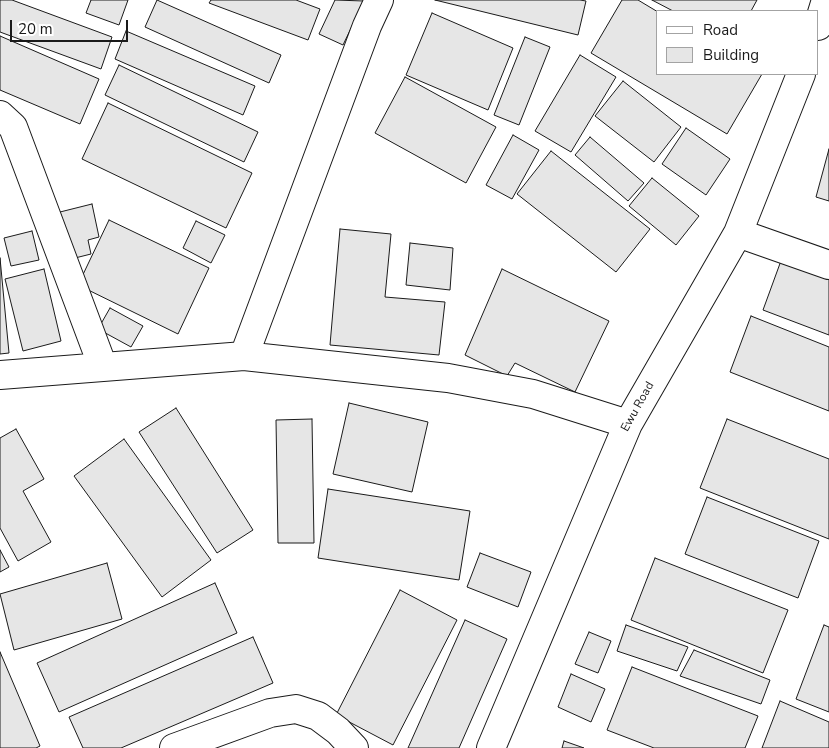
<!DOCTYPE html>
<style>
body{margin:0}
#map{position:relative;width:829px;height:748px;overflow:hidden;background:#fff;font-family:"Nunito Sans",sans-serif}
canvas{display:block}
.legend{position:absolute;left:656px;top:10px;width:162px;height:65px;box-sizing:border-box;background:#fff;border:1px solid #a3a3a3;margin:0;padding:6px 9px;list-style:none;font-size:15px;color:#1a1a1a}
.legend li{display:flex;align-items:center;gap:10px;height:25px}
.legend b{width:25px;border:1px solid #a3a3a3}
.scale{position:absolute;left:10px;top:20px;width:118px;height:22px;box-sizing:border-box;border:2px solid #1a1a1a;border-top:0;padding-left:6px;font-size:15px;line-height:18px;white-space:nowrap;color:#1a1a1a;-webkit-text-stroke:4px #fff;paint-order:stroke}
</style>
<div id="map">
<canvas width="829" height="748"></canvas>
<ul class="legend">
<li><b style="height:6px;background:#fff"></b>Road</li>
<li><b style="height:14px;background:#e6e6e6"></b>Building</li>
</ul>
<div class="scale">20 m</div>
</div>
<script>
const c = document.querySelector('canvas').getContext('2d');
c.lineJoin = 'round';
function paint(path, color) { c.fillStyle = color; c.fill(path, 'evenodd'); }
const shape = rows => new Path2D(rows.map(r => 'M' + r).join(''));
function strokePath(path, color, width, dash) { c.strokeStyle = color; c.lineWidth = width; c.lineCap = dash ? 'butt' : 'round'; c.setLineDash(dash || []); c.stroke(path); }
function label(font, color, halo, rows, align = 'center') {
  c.font = font + ' "Nunito Sans",sans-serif'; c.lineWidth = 4; c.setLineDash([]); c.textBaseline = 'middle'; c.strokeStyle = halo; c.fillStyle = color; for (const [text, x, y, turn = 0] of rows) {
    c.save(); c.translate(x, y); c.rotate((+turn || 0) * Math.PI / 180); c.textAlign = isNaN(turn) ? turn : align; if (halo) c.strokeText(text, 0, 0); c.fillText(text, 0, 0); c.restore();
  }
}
const building = shape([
 [0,0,12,0,112,37,101,69,0,32,0,0],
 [91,0,128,0,119,25,86,13,91,0],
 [157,0,281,55,269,83,145,27,157,0],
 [211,0,296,0,320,9,308,40,209,3,211,0],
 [335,0,364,1,343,45,319,34,335,0],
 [435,0,580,0,586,1,578,35,435,0],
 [622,0,638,0,658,12,658,74,762,74,727,134,591,53,622,0],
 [652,0,757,0,751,11,673,11,652,0],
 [432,13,513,48,488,110,406,75,432,13],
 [126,31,255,86,243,115,115,59,126,31],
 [0,36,99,79,80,124,0,90,0,36],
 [525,37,550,47,519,125,494,115,525,37],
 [580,55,616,77,571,152,535,131,580,55],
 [119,65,258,132,244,162,105,95,119,65],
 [405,77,496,127,466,183,375,133,405,77],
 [623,81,681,127,654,162,595,116,623,81],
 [108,103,252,173,226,228,82,159,108,103],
 [686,128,730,159,706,195,662,164,686,128],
 [513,135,539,150,512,199,486,185,513,135],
 [590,137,644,183,628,201,575,155,590,137],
 [829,149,829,201,816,197,829,149],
 [551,151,650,229,616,272,517,194,551,151],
 [652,178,699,216,676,245,629,206,652,178],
 [92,204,99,237,88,240,91,254,71,259,60,212,92,204],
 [109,220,209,268,178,334,78,285,109,220],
 [196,221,225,235,211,263,183,248,196,221],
 [340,229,391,234,385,297,445,302,439,355,330,345,340,229],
 [32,231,39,260,11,266,4,238,32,231],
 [410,243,453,248,450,290,406,285,410,243],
 [0,258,9,353,0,354,0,258],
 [782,258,829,276,829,335,763,310,782,258],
 [44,269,61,341,23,351,5,279,44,269],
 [502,269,609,321,575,392,515,363,507,376,465,355,502,269],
 [110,308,143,326,131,347,98,329,110,308],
 [751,316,829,347,829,411,730,372,751,316],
 [349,403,428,422,412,492,333,474,349,403],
 [176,408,253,530,217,553,139,432,176,408],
 [312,419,314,543,278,543,276,420,312,419],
 [727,419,829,459,829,539,700,488,727,419],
 [16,429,44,479,23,491,51,542,18,561,0,528,0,438,16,429],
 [124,439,211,560,162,597,74,476,124,439],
 [328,489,470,511,459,580,318,558,328,489],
 [707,497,819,541,798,598,685,554,707,497],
 [0,550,9,567,0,572,0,550],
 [480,553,531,572,518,607,467,587,480,553],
 [655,558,788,610,763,673,631,620,655,558],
 [107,563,122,619,14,650,0,594,107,563],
 [215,583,237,633,59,712,37,663,215,583],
 [400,590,457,620,393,745,336,715,400,590],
 [465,620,507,639,459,748,408,748,465,620],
 [626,625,688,647,677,671,617,651,626,625],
 [824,625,829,627,829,712,796,699,824,625],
 [589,632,611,641,598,673,575,664,589,632],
 [253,637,273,683,121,748,83,748,69,717,253,637],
 [694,650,770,680,761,704,680,676,694,650],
 [0,652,40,746,36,748,0,748,0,652],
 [632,667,758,716,745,748,654,748,607,730,632,667],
 [571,674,605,689,591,722,558,707,571,674],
 [780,701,829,722,829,748,762,748,780,701],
 [564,741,584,748,562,748,564,741]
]);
const minor = shape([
 [818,26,826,0],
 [0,115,13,127,103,367],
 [738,233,829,265],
 [244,356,367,26,379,0],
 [0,375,244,356,448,378,533,394,628,424],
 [174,748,270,713,296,709,318,716,338,731,354,748],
 [491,748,628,424,738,233,801,74]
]);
const streetNames = [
 ["Ewu Road",638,407,-61]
];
paint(building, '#e6e6e6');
strokePath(building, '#1a1a1a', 1);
strokePath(minor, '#1a1a1a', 30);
strokePath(minor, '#fff', 28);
label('12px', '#1a1a1a', '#fff', streetNames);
</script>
